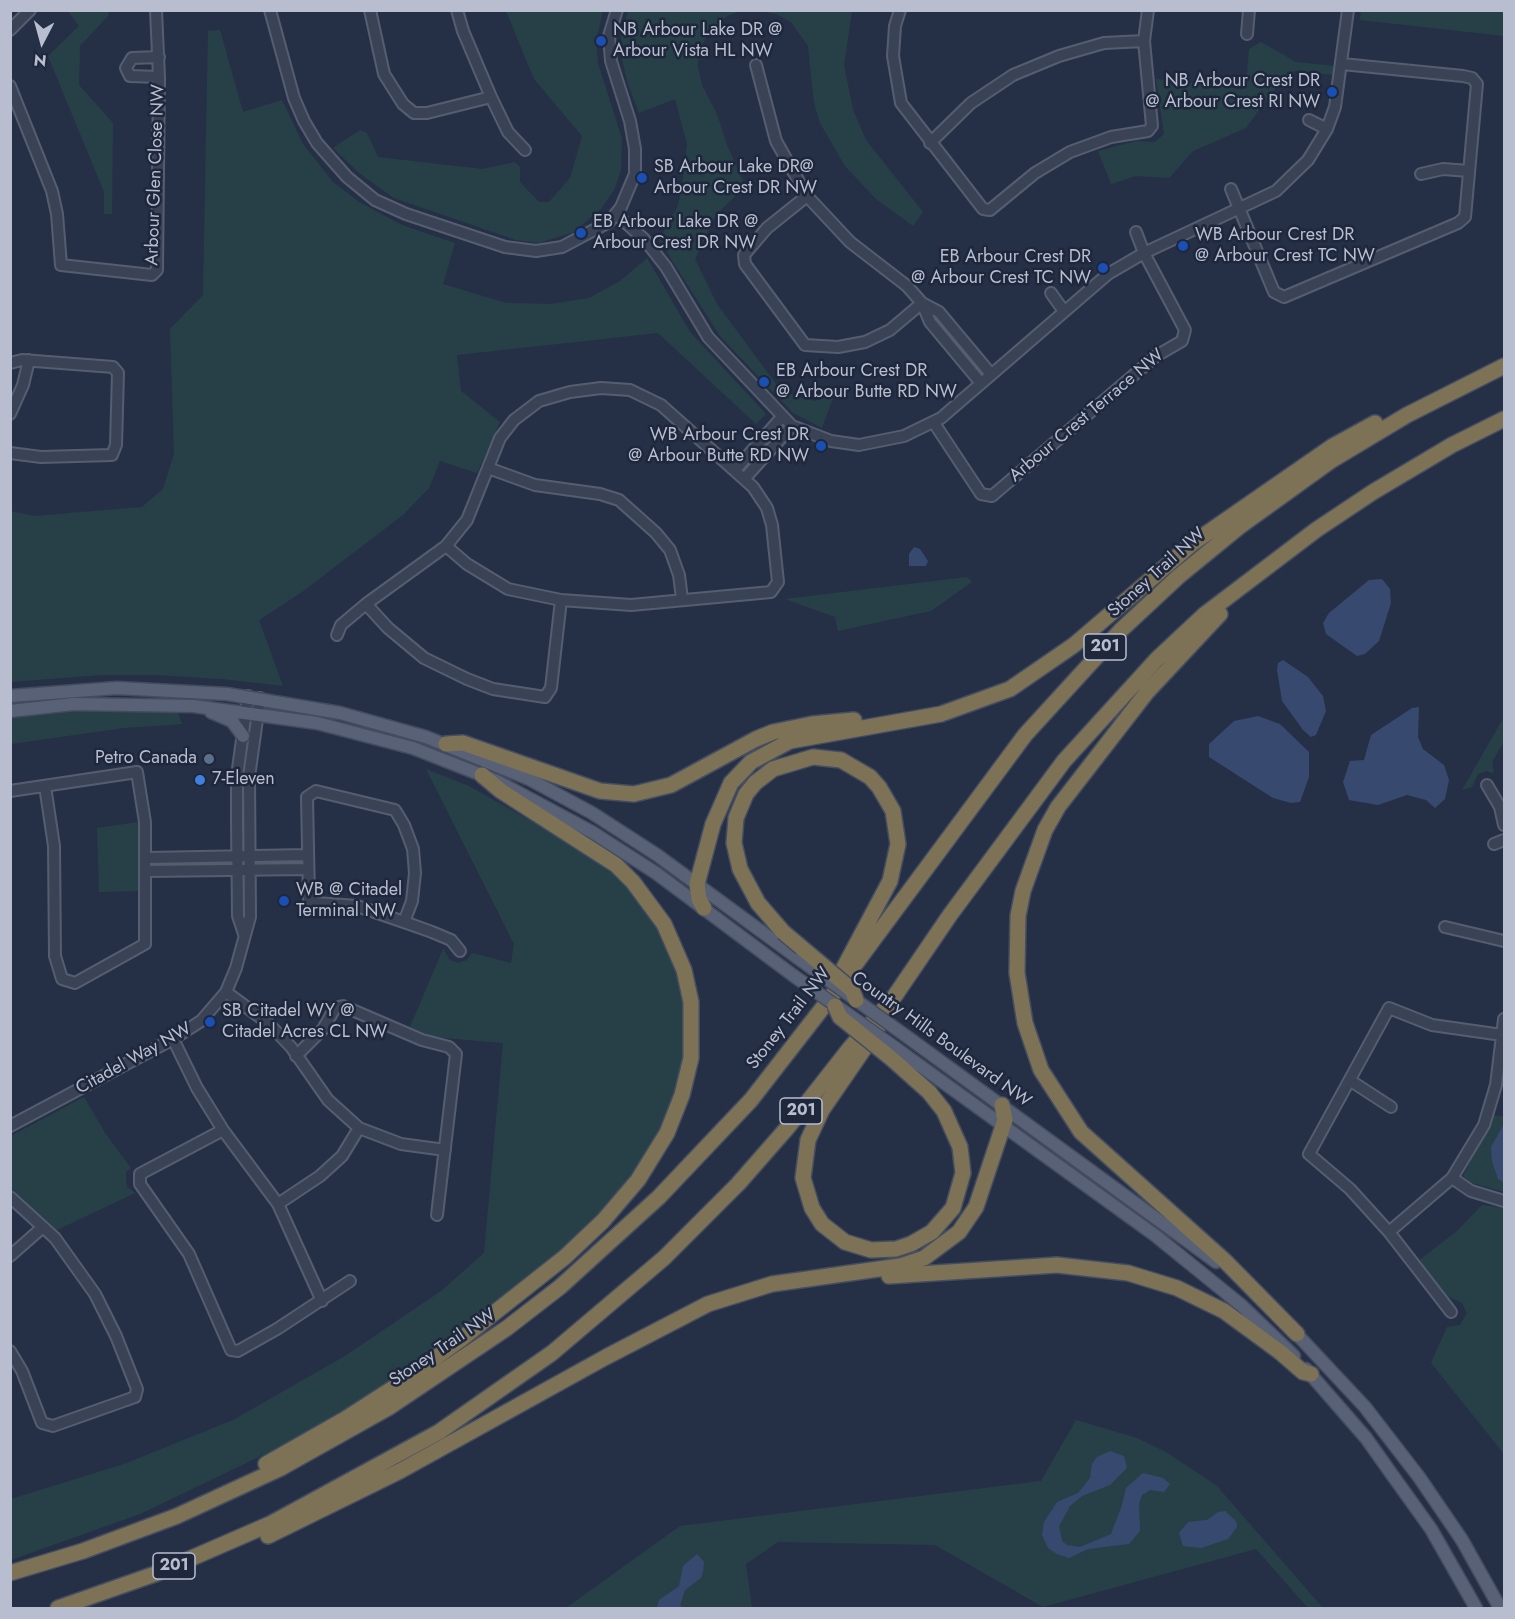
<!DOCTYPE html>
<style>
body{margin:0}
#map{position:relative;width:1515px;height:1619px;overflow:hidden;background:#253047;font-family:Jost,sans-serif}
canvas{display:block}
.frame{position:absolute;inset:0;border:12px solid #b8becf;pointer-events:none}
.north{position:absolute;left:12px;top:12px;width:60px;height:60px;-webkit-text-stroke:4px #1e273c;paint-order:stroke;rotate:186deg;font-size:16px;font-weight:700;line-height:24px;text-align:center;color:#b8becf}
.north::after{content:'';display:block;margin:auto;width:21px;height:27px;background:#b8becf;clip-path:polygon(50% 0,100% 100%,50% 72%,0 100%)}
</style>
<div id="map">
<canvas width="1515" height="1619"></canvas>
<div class="frame"></div>
<div class="north">N</div>
</div>
<script>
const c = document.querySelector('canvas').getContext('2d');
c.lineJoin = 'round';
function paint(path, color) { c.fillStyle = color; c.fill(path, 'evenodd'); }
const shape = rows => new Path2D(rows.map(r => 'M' + r).join(''));
function strokePath(path, color, width, dash) { c.strokeStyle = color; c.lineWidth = width; c.lineCap = dash ? 'butt' : 'round'; c.setLineDash(dash || []); c.stroke(path); }
function label(font, color, halo, rows, align = 'center') {
  c.font = font + ' Jost,sans-serif'; c.lineWidth = 5; c.setLineDash([]); c.textBaseline = 'middle'; c.strokeStyle = halo; c.fillStyle = color; for (const [text, x, y, turn = 0] of rows) {
    c.save(); c.translate(x, y); c.rotate((+turn || 0) * Math.PI / 180); c.textAlign = isNaN(turn) ? turn : align; if (halo) c.strokeText(text, 0, 0); c.fillText(text, 0, 0); c.restore();
  }
}
const green = shape([
 [68,11,107,11,109,15,80,46,79,85,113,123,112,214,104,214,104,192,48,56,79,26],
 [506,11,603,11,596,41,598,63,622,139,621,171,614,190,601,209,574,232,539,243,516,240,394,198,359,173,333,148,360,130,367,133,378,157,482,169,515,162,520,167,520,182,539,202,549,202,570,178,582,136,534,79],
 [628,11,739,11,727,16,706,37,699,52,698,67,702,85,717,114,727,145,745,186,716,215,695,259,717,304,779,388,797,397,815,401,834,395,822,428,793,413,720,336,659,240,677,208,682,189,687,144,675,99,639,113,628,84,621,55,621,38],
 [763,11,852,11,844,65,853,110,866,140,923,212,913,226,876,199,845,166,820,123,814,103,808,46,791,22,778,15],
 [1361,11,1504,11,1504,36,1360,20],
 [220,30,243,112,282,100,303,144,333,182,359,202,402,225,455,243,443,284,506,303,550,304,589,298,620,281,647,258,690,332,766,414,756,424,658,333,457,355,461,391,500,422,477,473,440,461,429,488,403,515,302,592,259,620,283,686,222,679,157,675,101,675,11,682,11,511,34,516,142,507,163,489,174,454,170,329,203,295,208,31],
 [1261,42,1296,62,1335,66,1334,75,1295,71,1272,92,1246,128,1193,151,1169,178,1136,176,1111,184,1098,151,1136,141,1155,142,1164,134,1156,79,1242,89,1246,86,1249,49],
 [967,577,972,582,931,611,838,631,835,617,785,599],
 [91,710,178,713,182,724,124,728,11,744,11,718],
 [1504,717,1504,741,1492,762,1494,773,1486,771,1478,774,1472,787,1462,790],
 [426,769,469,786,570,843,612,873,616,871,665,930,690,1021,687,1067,648,1160,589,1231,464,1333,315,1430,140,1514,11,1560,11,1499,124,1464,233,1420,345,1356,441,1291,484,1253,503,1043,433,1037,410,1027,443,949,450,960,458,963,467,960,472,953,511,963,514,944],
 [138,822,141,891,99,892,97,828],
 [84,1097,105,1133,131,1168,126,1172,126,1181,127,1187,135,1193,57,1230,11,1188,11,1136],
 [1494,1115,1504,1117,1504,1192,1472,1183,1463,1176],
 [1482,1205,1504,1208,1504,1454,1431,1363,1447,1327,1460,1325,1467,1313,1462,1303,1447,1296,1418,1261,1457,1231],
 [1076,1420,1137,1438,1166,1452,1216,1485,1323,1608,1308,1608,1256,1549,1043,1607,935,1545,778,1542,746,1564,752,1608,566,1608,680,1526,1041,1481]
]);
const water = shape([
 [914,547,920,549,928,561,926,566,909,566,909,554],
 [1382,579,1390,589,1391,603,1379,641,1365,654,1357,656,1326,634,1323,623,1329,613,1369,580],
 [1283,660,1308,677,1323,696,1326,711,1316,735,1311,737,1303,730,1282,701,1277,670,1278,663],
 [1419,707,1418,737,1423,749,1444,765,1449,780,1445,799,1435,808,1426,800,1407,795,1378,805,1349,800,1343,782,1350,761,1364,760,1371,735,1412,708],
 [1258,716,1280,724,1309,752,1309,777,1300,802,1291,803,1273,798,1209,757,1209,744,1234,721],
 [1504,1124,1504,1182,1498,1179,1492,1161,1491,1147],
 [1110,1451,1124,1456,1127,1468,1110,1485,1082,1496,1070,1506,1059,1526,1062,1541,1067,1545,1080,1547,1111,1534,1122,1505,1126,1488,1143,1473,1163,1478,1170,1484,1164,1492,1150,1490,1142,1495,1139,1504,1140,1531,1129,1544,1088,1549,1069,1558,1057,1554,1048,1548,1042,1535,1044,1522,1057,1502,1078,1493,1090,1478,1092,1464,1097,1457],
 [1225,1511,1236,1521,1237,1527,1228,1539,1201,1548,1183,1546,1179,1533,1188,1522,1207,1520,1218,1512],
 [697,1554,704,1562,703,1572,701,1578,685,1590,680,1605,683,1608,657,1608,659,1600,679,1586,683,1566]
]);
const minor = shape([
 [270,10,294,98,304,121,317,143,347,177,375,200,406,214,505,247,536,251,562,247,609,222,621,207,635,174,635,149,630,121,611,61,609,36,617,10],
 [370,10,384,74,403,104,414,113,427,113,491,97],
 [457,10,463,31,491,97,508,132,525,150],
 [900,10,895,26,893,56,901,103,983,209,990,210,1035,173,1070,152,1111,137,1148,131,1152,126,1144,41,1148,10],
 [10,30,30,10],
 [1247,34,1249,10],
 [159,57,132,58,126,68,130,76,159,77],
 [756,65,776,141,807,196],
 [10,86,52,191,57,214,61,265,152,275,157,270,159,77,156,10],
 [1309,120,1327,129],
 [930,143,971,103,1013,75,1059,56,1104,43,1144,41],
 [1421,174,1443,169,1469,171],
 [1231,189,1274,292,1284,297,1458,223,1465,217,1477,84,1472,78,1463,76,1342,64],
 [617,215,644,239,666,267,708,337,792,426,831,441,859,445,904,436,941,418,1108,274,1144,253,1276,191,1308,160,1327,129,1335,107,1348,10],
 [1051,293,1063,310],
 [922,303,890,330,865,342,838,347,805,345,745,264,744,255,767,228,807,196,850,242,907,286,922,303,930,322,980,382],
 [922,303,939,312,990,373],
 [10,363,22,360,113,367,118,373,116,445,112,455,41,457,10,453],
 [601,388,630,390,661,405,753,487,767,508,772,525,778,582,771,592,631,605,561,600,508,589,467,564,446,546,467,520,500,438,514,420,539,401,570,392,601,388],
 [10,414,23,385,29,360],
 [934,423,981,494,992,496,1156,356,1182,341,1185,330,1144,253,1136,232],
 [488,468,535,485,600,494,619,500,656,533,670,550,679,575,682,599],
 [735,470,782,417],
 [745,478,792,426],
 [446,546,366,604,388,628,424,658,467,679,493,689,545,697,551,688,561,600],
 [337,635,341,625,366,604],
 [1487,785,1500,807,1504,825],
 [10,791,137,772,145,822,145,944,75,983,62,979,55,956,54,846,45,786],
 [1494,844,1504,840],
 [147,858,307,855],
 [147,871,307,869],
 [404,922,412,901,415,873,413,849,404,825,395,810,316,791,307,797,309,899,316,903,357,906,404,922,432,932,451,940,460,951],
 [1445,927,1504,941],
 [244,934,238,916,237,821,237,776,248,696],
 [226,992,268,1023,291,1047,328,1100,359,1128,401,1144,445,1150],
 [1504,1019,1496,1085,1484,1125,1452,1178,1471,1191,1504,1201],
 [173,1039,197,1088,223,1130,278,1204,322,1301],
 [296,1056,323,1029,335,1008,343,1006,422,1040,449,1047,456,1054,437,1215],
 [1351,1081,1391,1107],
 [10,1126,173,1039,201,1021,226,992,236,968,250,917,249,777,260,698],
 [223,1130,140,1174,140,1184,189,1254,231,1350,238,1351,277,1329,350,1281],
 [1452,1178,1389,1232,1350,1189,1309,1154,1389,1008,1432,1025,1502,1035],
 [10,1197,55,1238,95,1294,116,1336,137,1389,135,1397,53,1426,42,1423,22,1371,10,1351],
 [278,1204,320,1176,342,1156,359,1128],
 [1389,1232,1451,1312],
 [10,1256,43,1227]
]);
const major = shape([
 [10,696,117,688,227,694,340,713,426,737,529,779,592,813,657,855,799,959],
 [10,711,74,704,193,706,317,723,413,748,497,781,592,832,656,873,794,976],
 [211,712,232,721,243,736],
 [906,1036,1216,1262],
 [897,1049,1156,1236,1241,1305,1294,1356],
 [1292,1329,1365,1407,1419,1477,1462,1540,1500,1608],
 [1306,1369,1366,1438,1393,1476,1431,1529,1476,1608]
]);
const highway = shape([
 [1220,614,1147,692,1058,807,1045,830,1023,891,1018,916,1017,973,1025,1023,1041,1070,1081,1132,1225,1261,1297,1334],
 [446,744,463,743,600,791,634,794,671,785,756,739,773,732,812,724,854,720],
 [704,908,699,899,697,884,713,824,731,783,751,762,790,741,941,714,1010,689,1074,645,1193,543,1333,446,1375,423],
 [783,932,758,903,740,869,734,843,736,818,746,794,755,783,773,769,813,757,841,760,870,777,879,787,893,811,898,844,890,881,840,975],
 [877,1030,822,1110,808,1140,803,1178,812,1208,822,1224,845,1242,871,1250,896,1249,911,1244,932,1232,953,1208,963,1173,960,1147,944,1111,929,1092,892,1059],
 [889,1276,1057,1265,1128,1273,1177,1288,1224,1311,1280,1352,1303,1372,1311,1374],
 [266,1464,345,1419,401,1383,460,1340,565,1257,603,1221,638,1180,667,1133,682,1095,691,1058,691,1002,684,970,664,924,633,882,616,865,501,791,482,775],
 [268,1536,400,1471,606,1357,708,1304,772,1284,900,1266,924,1258,959,1232,976,1207,1005,1120,1002,1105],
 [10,1573,83,1551,177,1516,281,1468,388,1408,507,1328,560,1287,659,1197,751,1100,831,997,1025,735,1121,630,1179,576,1239,527,1332,460,1407,415,1504,366],
 [58,1608,155,1574,270,1524,439,1432,552,1353,664,1258,738,1184,788,1127,850,1048,892,1000,950,915,1064,761,1157,659,1204,615,1316,530,1373,492,1452,445,1504,419]
]);
const majorBridge = shape([
 [799,959,906,1036],
 [794,976,897,1049]
]);
const highwayBridge = shape([
 [783,932,852,990,856,1000],
 [835,1006,840,1017,892,1059]
]);
const markers = [
 [601,41,6,"#1a4fb4"],
 [1332,92,6,"#1a4fb4"],
 [642,178,6,"#1a4fb4"],
 [581,233,6,"#1a4fb4"],
 [1183,246,6,"#1a4fb4"],
 [1103,268,6,"#1a4fb4"],
 [764,382,6,"#1a4fb4"],
 [821,446,6,"#1a4fb4"],
 [209,759,6,"#5c6f8a"],
 [200,780,6,"#3f7fe0"],
 [284,901,6,"#1a4fb4"],
 [210,1022,6,"#1a4fb4"]
];
const shields = [
 [1105,647,42],
 [801,1111,42],
 [174,1566,42]
];
const shieldNames = [
 ["201",1105,647],
 ["201",801,1111],
 ["201",174,1566]
];
const poiNames = [
 ["NB Arbour Lake DR @",613,31],
 ["Arbour Vista HL NW",613,52],
 ["NB Arbour Crest DR",1320,82,"right"],
 ["@ Arbour Crest RI NW",1320,103,"right"],
 ["SB Arbour Lake DR@",654,168],
 ["Arbour Crest DR NW",654,189],
 ["EB Arbour Lake DR @",593,223],
 ["Arbour Crest DR NW",593,244],
 ["WB Arbour Crest DR",1195,236],
 ["@ Arbour Crest TC NW",1195,257],
 ["EB Arbour Crest DR",1091,258,"right"],
 ["@ Arbour Crest TC NW",1091,279,"right"],
 ["EB Arbour Crest DR",776,372],
 ["@ Arbour Butte RD NW",776,393],
 ["WB Arbour Crest DR",809,436,"right"],
 ["@ Arbour Butte RD NW",809,457,"right"],
 ["Petro Canada",197,759,"right"],
 ["7-Eleven",212,780],
 ["WB @ Citadel",296,891],
 ["Terminal NW",296,912],
 ["SB Citadel WY @",222,1012],
 ["Citadel Acres CL NW",222,1033]
];
const streetNames = [
 ["Arbour Glen Close NW",156,175,-88],
 ["Arbour Crest Terrace NW",1087,416,-40],
 ["Stoney Trail NW",1157,573,-42],
 ["Stoney Trail NW",789,1019,-52],
 ["Country Hills Boulevard NW",941,1040,36],
 ["Citadel Way NW",134,1059,-29],
 ["Stoney Trail NW",443,1348,-34]
];
paint(green, '#274048');
paint(water, '#37496f');
strokePath(minor, '#565d70', 14);
strokePath(major, '#444b5f', 15);
strokePath(highway, '#454d61', 18);
strokePath(minor, '#3a4356', 10);
strokePath(major, '#586176', 12);
strokePath(highway, '#7d7256', 15);
strokePath(majorBridge, '#444b5f', 15, []);
strokePath(highwayBridge, '#454d61', 18, []);
strokePath(majorBridge, '#586176', 12);
strokePath(highwayBridge, '#7d7256', 15);
for (const [x, y, r, color] of markers) { const dot = new Path2D(); dot.arc(x, y, r, 0, 2 * Math.PI); c.fillStyle = color; c.fill(dot); strokePath(dot, '#1e273c', 2); }
for (const [x, y, w] of shields) { const box = new Path2D(); box.roundRect(x - w / 2, y - 13, w, 26, 4.5); c.fillStyle = '#1e273c'; c.fill(box); strokePath(box, '#b8becf', 1.5); }
label('bold 16px', '#b8becf', null, shieldNames);
label('18px', '#b8becf', '#1e273c', poiNames, 'left');
label('18px', '#b8becf', '#1e273c', streetNames);
</script>
